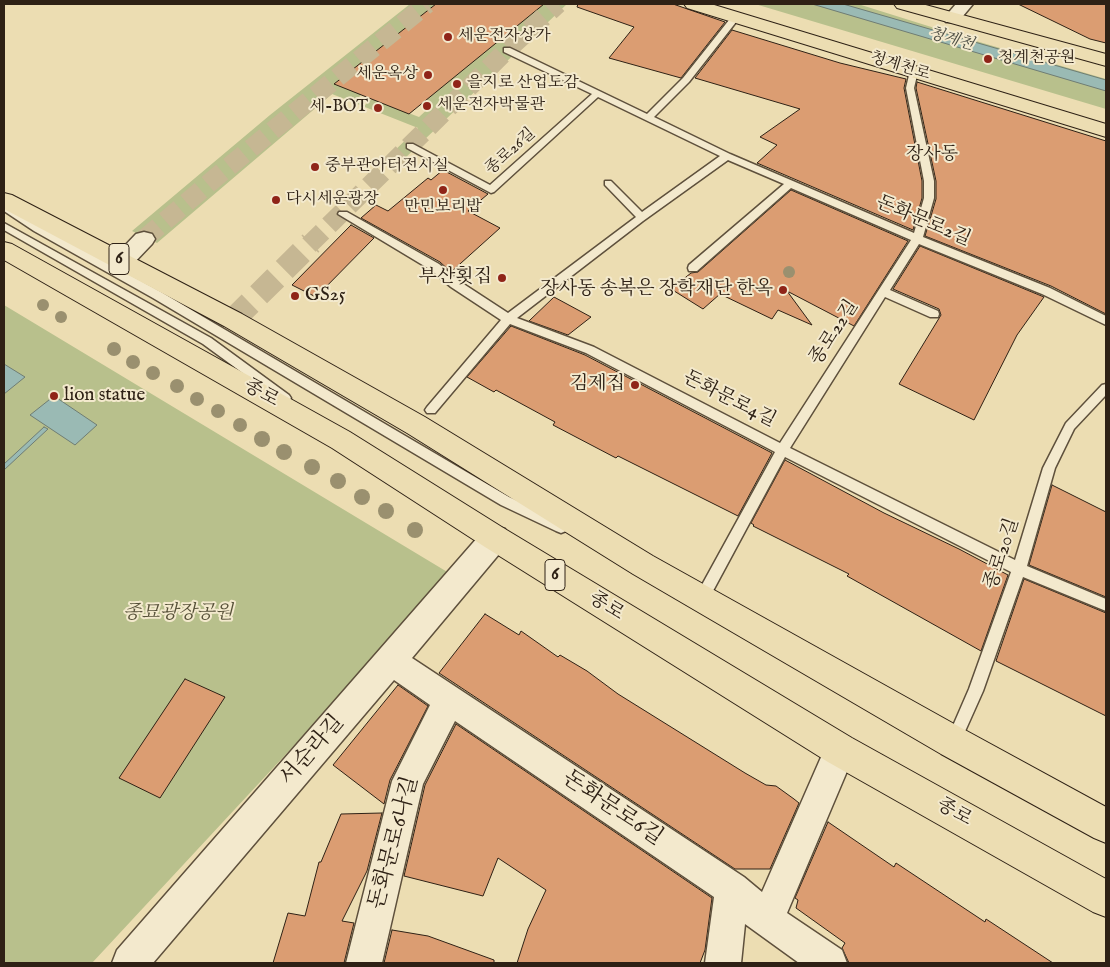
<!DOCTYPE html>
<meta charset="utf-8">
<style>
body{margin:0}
#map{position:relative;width:1110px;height:967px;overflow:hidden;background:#ecddb2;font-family:"IM FELL English",serif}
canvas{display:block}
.frame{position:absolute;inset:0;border:5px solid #2e2115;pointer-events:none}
</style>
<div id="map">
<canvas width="1110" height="967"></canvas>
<div class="frame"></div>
</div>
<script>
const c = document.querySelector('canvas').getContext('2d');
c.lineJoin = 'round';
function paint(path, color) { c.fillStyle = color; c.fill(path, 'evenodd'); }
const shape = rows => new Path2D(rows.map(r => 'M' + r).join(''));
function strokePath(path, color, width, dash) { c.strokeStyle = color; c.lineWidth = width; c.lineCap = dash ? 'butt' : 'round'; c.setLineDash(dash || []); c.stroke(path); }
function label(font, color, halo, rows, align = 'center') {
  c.font = font + ' "IM FELL English","Noto Serif KR",serif'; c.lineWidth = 4; c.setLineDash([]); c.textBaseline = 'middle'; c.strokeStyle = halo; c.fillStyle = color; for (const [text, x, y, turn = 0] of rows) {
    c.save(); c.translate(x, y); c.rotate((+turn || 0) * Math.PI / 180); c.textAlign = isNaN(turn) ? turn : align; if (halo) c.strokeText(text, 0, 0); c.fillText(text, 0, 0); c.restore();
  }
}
const green = shape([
 [410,4,436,4,334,84,362,94,355,101,365,105,372,99,419,117,432,105,424,101,544,4,567,4,403,160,389,156,418,128,332,94,157,243,132,231,270,115],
 [755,4,858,4,976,41,1106,79,1106,109],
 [4,305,449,573,392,640,92,963,4,963]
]);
const water = shape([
 [812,4,843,4,1106,80,1106,91,812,4],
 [4,364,25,377,4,394,4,364],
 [54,396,97,425,75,445,30,415,54,396],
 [44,427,48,429,4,470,4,464,44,427]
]);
const building = shape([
 [436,4,544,4,409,114,334,84,436,4],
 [578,4,673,4,725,22,681,78,609,58,634,27,577,7,578,4],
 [1018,4,1106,4,1106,43,1090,39,1018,4],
 [732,30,840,63,906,79,904,88,922,181,922,198,913,230,757,163,777,145,760,137,800,109,695,78,732,30],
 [917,82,1106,141,1106,314,1051,286,925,236,936,199,936,181,916,88,917,82],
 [443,170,488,194,468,211,500,228,451,272,440,262,361,218,376,205,388,211,428,178,431,180,443,170],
 [791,190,908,241,854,326,787,291,812,325,778,310,772,319,720,294,703,309,671,289,691,273,698,272,791,190],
 [351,225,374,238,316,297,292,285,351,225],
 [920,246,1044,297,1017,335,974,420,899,384,941,315,939,309,893,289,920,246],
 [554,297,591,317,568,335,529,321,554,297],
 [511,326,585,355,772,453,738,516,618,456,616,458,553,425,555,422,496,390,494,392,467,377,511,326],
 [785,460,884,513,959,549,1008,575,981,651,847,576,849,574,753,526,754,525,751,523,785,460],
 [1052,485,1106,512,1106,597,1029,565,1052,485],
 [1024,579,1106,613,1106,716,996,661,1024,579],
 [485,614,519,635,521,631,558,657,560,655,587,671,618,694,745,773,766,785,776,786,794,799,799,803,770,869,735,869,439,673,485,614],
 [185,679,225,697,160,798,119,778,185,679],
 [398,685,428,706,390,780,384,804,333,765,398,685],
 [456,724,712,898,705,950,700,963,517,963,528,929,546,890,498,858,483,896,404,876,425,785,456,724],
 [382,813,367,871,342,921,354,923,344,963,273,963,288,913,305,916,319,862,321,862,341,814,382,813],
 [828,822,894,867,896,863,985,922,986,919,1053,963,849,963,842,948,845,943,796,908,798,900,795,898,828,822],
 [392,930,428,936,494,960,494,963,384,963,392,930]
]);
const minorTunnelFar1 = shape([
 [144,239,221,173,427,4],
 [309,245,507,50,558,4]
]);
const minorTunnel = shape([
 [233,320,311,243]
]);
const service = shape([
 [733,15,740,17,689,82,654,117,730,154,914,233,924,198,924,181,906,88,910,71,917,69,918,71,914,88,934,181,934,198,923,237,1050,288,1106,316,1106,325,1042,294,919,244,890,290,938,311,939,314,938,317,930,317,885,297,790,448,1015,560,1043,468,1066,423,1102,385,1106,384,1106,395,1074,429,1055,468,1027,566,1106,599,1106,611,1023,577,983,691,958,747,953,749,948,747,946,742,969,689,1011,572,785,457,707,602,702,604,697,602,695,598,697,594,775,452,586,353,510,324,435,413,427,413,425,410,427,407,501,320,451,287,431,270,338,214,339,212,347,212,439,264,459,281,508,313,636,217,605,185,605,181,611,181,642,212,720,156,598,97,494,192,491,193,407,148,407,144,413,144,490,185,592,94,504,52,504,48,510,48,647,114,683,78,733,15],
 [728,160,784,184,689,265,688,268,689,271,697,271,791,188,911,240,780,443,594,347,517,318,643,221,728,160],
 [4,203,42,227,161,292,509,497,566,523,567,527,566,531,561,533,556,531,501,505,153,298,34,231,4,211,4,203],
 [4,223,211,338,289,395,291,398,289,401,281,401,203,344,4,230,4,223]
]);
const minor = shape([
 [956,4,973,4,958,22,946,22,944,18,956,4],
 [144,232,152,234,155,239,152,244,131,266,123,269,115,266,112,261,115,256,136,234,144,232],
 [495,526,505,529,509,538,505,547,412,658,744,877,762,892,829,739,840,734,851,739,856,750,787,913,842,950,847,963,799,963,745,924,741,963,705,963,714,897,455,721,423,784,382,963,346,963,392,781,430,705,394,680,153,963,112,963,117,950,485,529,495,526]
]);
const primary = shape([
 [684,4,711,4,1106,124,1106,137,687,8,684,4],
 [894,4,922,4,1106,54,1106,66,897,8,894,4],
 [4,193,12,195,242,314,425,417,653,556,965,730,1106,807,1106,843,1094,838,941,754,633,574,407,433,224,326,4,209,4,193],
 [4,242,12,244,350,432,505,529,852,738,1106,879,1106,917,1093,912,828,762,485,547,332,448,4,260,4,242]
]);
const trees = [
 [789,272,6],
 [43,305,6],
 [61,317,6],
 [114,349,7],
 [133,362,7],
 [153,373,7],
 [177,386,7],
 [197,399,7],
 [218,411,7],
 [240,425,7],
 [262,439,8],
 [284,452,8],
 [312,467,8],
 [338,481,8],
 [362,497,8],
 [386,511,8],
 [415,530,8]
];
const markers = [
 [448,37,5,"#8f2418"],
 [988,59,5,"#8f2418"],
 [428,75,5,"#8f2418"],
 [457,84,5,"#8f2418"],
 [427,106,5,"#8f2418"],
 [378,108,5,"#8f2418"],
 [315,167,5,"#8f2418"],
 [443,190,5,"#8f2418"],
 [276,200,5,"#8f2418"],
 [502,278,5,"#8f2418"],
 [783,290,5,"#8f2418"],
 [295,296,5,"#8f2418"],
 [635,385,5,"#8f2418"],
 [54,396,5,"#8f2418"]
];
const farPoinames = [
 ["세운전자상가",458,37],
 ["청계천공원",998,59],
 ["세운옥상",418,75,"right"],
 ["을지로 산업도감",467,84],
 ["세운전자박물관",437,106],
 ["세-BOT",368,108,"right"],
 ["중부관아터전시실",325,167],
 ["다시세운광장",286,200],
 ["만민보리밥",443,208,"center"]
];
const farWaternames = [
 ["청계천",951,40,16]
];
const farStreetnames = [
 ["청계천로",900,67,17],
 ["종로26길",511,152,-42]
];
const farQuarternames = [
 ["장사동",932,155]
];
const shields = [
 [119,259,20],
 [555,575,20]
];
const shieldNames = [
 ["6",119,259],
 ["6",555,575]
];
const streetNames = [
 ["돈화문로2길",923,222,23],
 ["종로22길",835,333,-57],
 ["종로",261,394,29],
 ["돈화문로4길",729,400,27],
 ["종로20길",1003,554,-72],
 ["종로",606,607,32],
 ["종로",954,813,29]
];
const poiNames = [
 ["부산횟집",492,278],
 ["장사동 송복은 장학재단 한옥",773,290],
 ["GS25",305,296,"left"],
 ["김제집",625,385],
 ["lion statue",64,396,"left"]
];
const parkNames = [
 ["종묘광장공원",178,614]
];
const nearStreetnames = [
 ["서순라길",313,751,-49],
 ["돈화문로6길",612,809,34],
 ["돈화문로6나길",395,843,-75]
];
paint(green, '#b8c08c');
paint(water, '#9abab4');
strokePath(water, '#6f7d74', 1);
paint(building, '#db9d72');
strokePath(building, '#2e2115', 1);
strokePath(minorTunnelFar1, '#c6b793', 19, [19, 9]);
strokePath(minorTunnel, '#c6b793', 24, [24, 12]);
strokePath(service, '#5e503c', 3);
strokePath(minor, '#5e503c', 3);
strokePath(primary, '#2e2115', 2);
paint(service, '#f3e9cd');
paint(minor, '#f3e9cd');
paint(primary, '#ecddb2');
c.fillStyle = '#9a906f';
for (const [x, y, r] of trees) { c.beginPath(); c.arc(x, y, r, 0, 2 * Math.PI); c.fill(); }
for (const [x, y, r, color] of markers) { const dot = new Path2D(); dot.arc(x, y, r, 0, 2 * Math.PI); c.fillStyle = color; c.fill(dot); strokePath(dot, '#f3e9cd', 2); }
label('16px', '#2e2115', '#f3e9cd', farPoinames, 'left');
label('italic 16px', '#4e4f45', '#f3e9cd', farWaternames);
label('16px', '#2e2115', '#f3e9cd', farStreetnames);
label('18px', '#2e2115', '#f3e9cd', farQuarternames);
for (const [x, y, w] of shields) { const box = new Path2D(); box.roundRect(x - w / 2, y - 15.5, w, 31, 4); c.fillStyle = '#f3e9cd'; c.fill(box); strokePath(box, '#2e2115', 1); }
label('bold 18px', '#2e2115', null, shieldNames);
label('19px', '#2e2115', '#f3e9cd', streetNames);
label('19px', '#2e2115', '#f3e9cd', poiNames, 'right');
label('italic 19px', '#575139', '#f3e9cd', parkNames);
label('22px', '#2e2115', '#f3e9cd', nearStreetnames);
</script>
